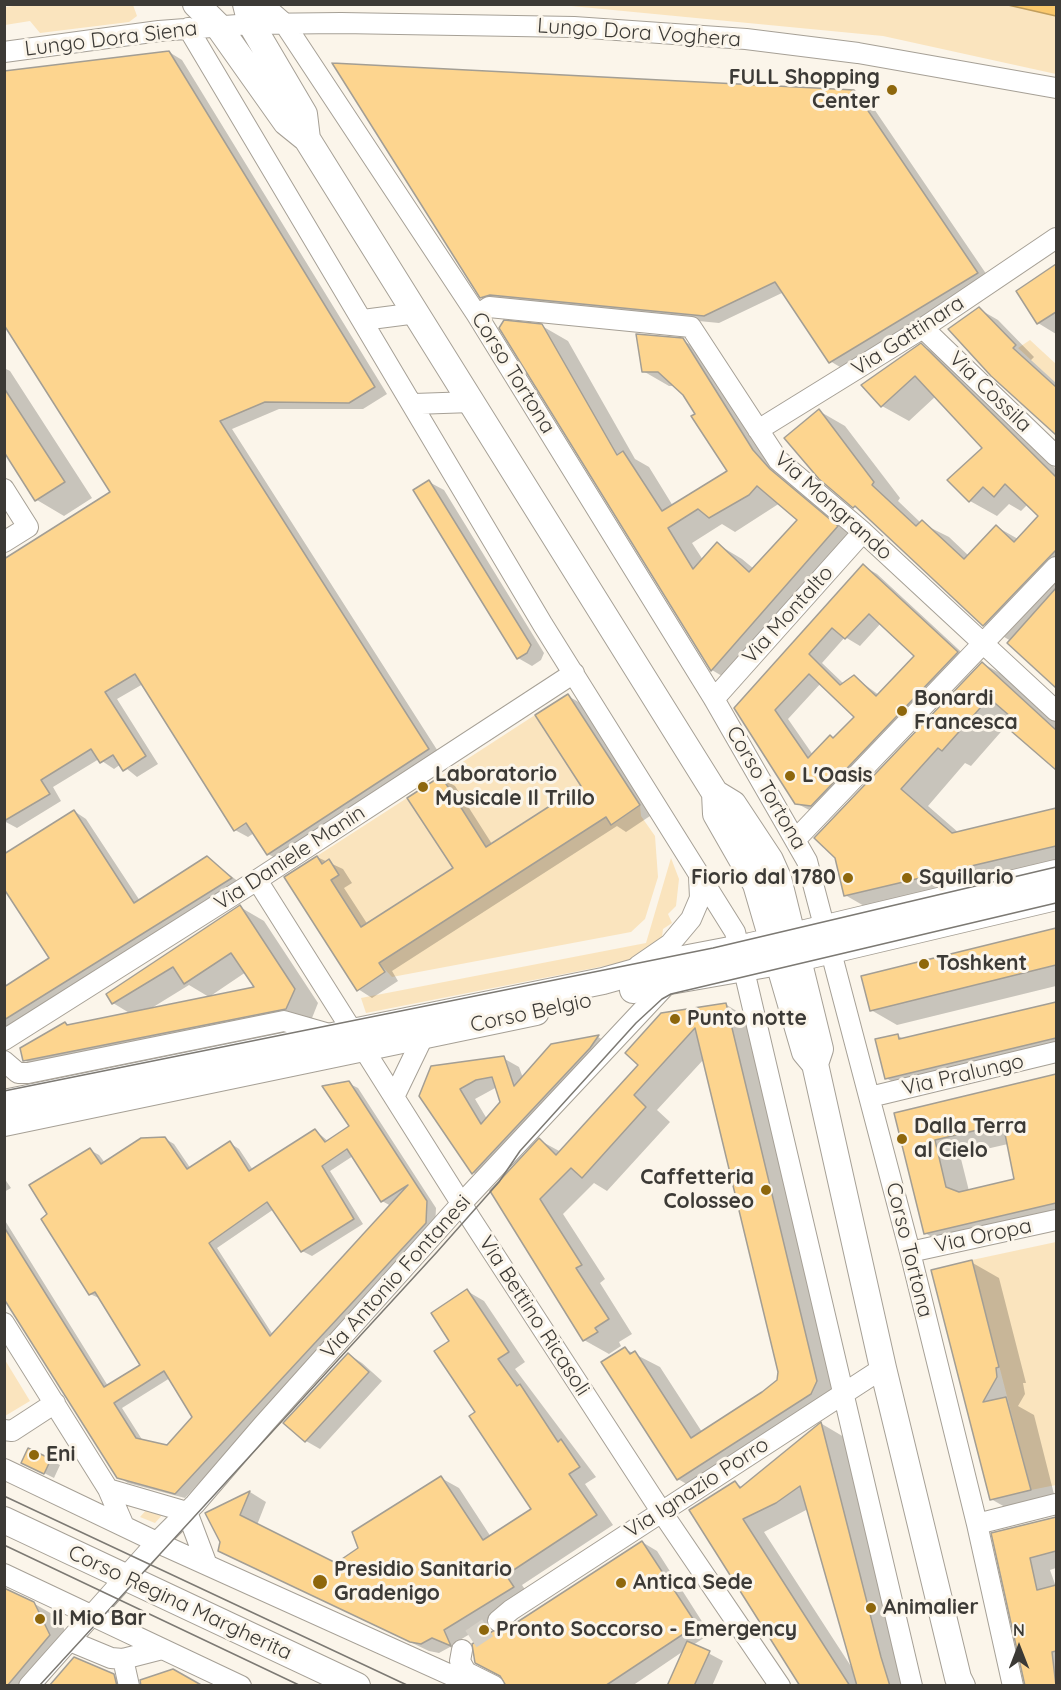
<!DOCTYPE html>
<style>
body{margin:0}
#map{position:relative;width:1061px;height:1690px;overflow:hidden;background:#fbf5ea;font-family:Quicksand,sans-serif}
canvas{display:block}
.frame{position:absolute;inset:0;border:6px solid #3c3a36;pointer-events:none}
.north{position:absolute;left:989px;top:1618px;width:60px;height:60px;-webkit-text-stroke:4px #fbf5ea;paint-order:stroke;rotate:0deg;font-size:16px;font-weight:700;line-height:24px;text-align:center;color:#3c3a36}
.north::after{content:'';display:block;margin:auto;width:21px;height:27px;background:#3c3a36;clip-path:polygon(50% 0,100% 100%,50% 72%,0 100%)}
</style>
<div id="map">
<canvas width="1061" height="1690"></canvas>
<div class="frame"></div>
<div class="north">N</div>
</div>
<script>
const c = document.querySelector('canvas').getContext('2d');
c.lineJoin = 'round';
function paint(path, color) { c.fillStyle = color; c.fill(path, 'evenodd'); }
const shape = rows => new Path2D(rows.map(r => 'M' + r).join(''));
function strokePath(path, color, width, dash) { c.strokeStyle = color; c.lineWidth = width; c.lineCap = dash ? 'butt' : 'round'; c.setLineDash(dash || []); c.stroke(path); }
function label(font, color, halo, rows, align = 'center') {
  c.font = font + ' Quicksand,sans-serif'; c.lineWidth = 6; c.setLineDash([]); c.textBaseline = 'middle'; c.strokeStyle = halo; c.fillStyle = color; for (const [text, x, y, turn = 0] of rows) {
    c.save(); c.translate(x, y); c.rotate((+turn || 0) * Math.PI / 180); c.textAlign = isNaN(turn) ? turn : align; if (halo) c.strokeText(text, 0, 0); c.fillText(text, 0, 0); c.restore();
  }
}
const green = shape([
 [29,4,133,5,137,16,129,22,40,33,30,21,5,25,5,7],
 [561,5,1008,5,1056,16,1056,74,883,36],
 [1030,340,1056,364,1056,383,1018,348],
 [535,715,585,783,486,847,441,776],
 [407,798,453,868,358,929,317,856],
 [640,805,641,816,655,836,658,877,645,919,631,932,392,977,379,963,606,817,611,824],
 [671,858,679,879,676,906,668,914,672,923,663,929,662,937,655,947,644,949,640,959,366,1013,361,998,646,943],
 [1056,1242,1056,1485,1031,1490,972,1260],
 [5,1360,30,1401,5,1416,4,1415],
 [148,1508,164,1513,155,1523,140,1517]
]);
const water = shape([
 [1008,5,1056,5,1056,16,1008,5]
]);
const shadow = shape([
 [169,52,182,60,387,394,363,409,279,409,232,429,441,756,281,861,268,854,254,833,248,837,235,830,143,684,117,699,158,764,137,777,121,764,114,769,99,759,53,787,61,801,17,828,4,821,4,561,112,492],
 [854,91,868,100,991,281,845,370,830,361,784,292,719,323,505,302,496,305,481,297],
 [1056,265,1056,334,1038,323,1018,291],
 [979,309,998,320,1034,357,1031,360,1056,383,1056,433,992,374],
 [542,326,568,341,635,459,649,467,673,506,729,471,685,394,676,386,669,386,643,371,682,340,708,355,779,466,862,542,737,685,712,670,501,328],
 [780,503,800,520,754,569,742,559,717,544,703,560,692,543,722,524,735,532],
 [921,345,948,360,1056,469,1056,686,1009,643,1011,641,984,625,865,513,820,478,819,411,845,426,900,498,898,501,921,523,949,537,969,556,997,527,1018,539,1040,516,1028,504,1021,511,1009,504,997,516,970,501,984,448,936,396,909,421,882,406,863,385],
 [4,368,10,371,92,498,64,516,37,500,4,450],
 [429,482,444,490,544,653,541,660,532,666,518,658],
 [863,566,877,574,971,661,811,811,796,803,736,708],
 [881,623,916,656,879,695,854,677,844,684,822,663,845,637,860,646],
 [821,683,856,717,813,755,788,719],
 [982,663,1010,679,1056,722,1056,768,1013,731,1020,722,1014,717,971,766,965,763,928,806,959,833,1056,809,1056,868,873,911,845,895,836,858],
 [568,696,582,704,653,814,626,832,617,826,392,971,398,981,372,998,358,989,317,857,343,869,352,883,344,888,368,925,455,869,441,778,455,786,492,844,583,786],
 [74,811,86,819,140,901,207,858,243,885,4,1035,4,989,51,958],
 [240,907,264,921,318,1003,310,1023,48,1074,24,1060,65,1023,70,1026,131,1014,113,1003,108,994],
 [246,972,257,988,150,1009,189,985,209,997],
 [1056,930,1056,986,897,1025,871,1010,863,977],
 [1056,1003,1056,1060,914,1094,886,1078,898,1036,904,1039],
 [725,1004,750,1019,841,1396,702,1493,678,1479,625,1349,660,1367,702,1432,778,1381,780,1372,704,1059,657,1110,670,1122,607,1191,594,1183,563,1214,605,1279,600,1283,632,1334,619,1342,621,1346,609,1354,584,1340,492,1191,539,1140,561,1152,640,1065],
 [598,1037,614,1046,489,1182,474,1173,421,1096,503,1058,519,1067,523,1078,551,1046],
 [497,1087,502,1102,487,1119,475,1099],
 [1056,1075,1056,1225,951,1248,925,1233,896,1114],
 [1008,1144,1016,1180,969,1191,960,1155],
 [348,1083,358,1088,436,1208,435,1228,185,1498,128,1483,118,1477,4,1296,4,1219,108,1386,142,1365,101,1299,90,1294,50,1215,90,1150,99,1155,105,1163,164,1138,174,1144,191,1169,230,1143,239,1149,253,1170,316,1131,329,1142,351,1127],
 [353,1156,382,1201,391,1206,273,1335,217,1248,274,1209,302,1251,312,1256,363,1224,330,1171],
 [170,1378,194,1417,167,1446,143,1441,122,1408],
 [4,1178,11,1188,4,1192],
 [971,1262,999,1278,1026,1383,1023,1383,1025,1394,1018,1406,1034,1415,1056,1502,1019,1515,991,1499,933,1271],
 [467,1291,484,1301,525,1362,515,1369,596,1477,585,1484,613,1525,522,1585,530,1597,460,1640,466,1654,450,1647,439,1653,429,1651,219,1551,221,1542,207,1513,250,1492,266,1502,257,1525,336,1565,360,1549,441,1478,459,1488,491,1537,533,1509,477,1412,451,1341],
 [348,1354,362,1363,382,1381,320,1449,306,1441,285,1423],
 [822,1424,844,1437,908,1686,802,1686,691,1511,735,1483,742,1487],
 [808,1509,854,1671,764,1532],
 [29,1450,60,1465,54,1478,32,1467],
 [1056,1518,1056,1568,1050,1570,1056,1587,1056,1686,1025,1686,993,1534],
 [642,1542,657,1551,710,1634,693,1645,723,1661,712,1686,669,1686,685,1650,632,1686,507,1686,506,1632],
 [33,1603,59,1618,74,1650,44,1686,4,1686],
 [113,1675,132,1686,52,1686]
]);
const building = shape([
 [169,51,375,387,349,403,265,402,220,421,429,749,267,855,246,823,234,831,135,674,105,692,146,756,123,771,113,755,100,763,91,749,41,780,50,794,4,821,4,559,110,492,4,325,4,71,169,51],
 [332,63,854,90,978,273,829,363,775,282,704,316,490,295,480,298,332,63],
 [1056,264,1056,312,1037,324,1016,291,1056,264],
 [979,307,1016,345,1013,348,1056,387,1056,435,991,376,948,329,979,307],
 [504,320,542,324,617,455,623,451,662,511,727,471,691,416,695,414,683,395,658,372,642,372,636,334,683,338,753,450,770,469,838,526,711,671,499,328,504,320],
 [757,486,797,520,749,572,717,542,693,569,668,528,698,509,709,518,749,495,757,486],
 [921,343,1056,477,1056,550,983,626,855,506,853,508,819,479,784,438,819,409,874,482,872,485,916,526,922,520,964,559,996,525,1014,542,1038,516,1005,484,994,497,983,487,969,502,947,480,982,448,915,376,881,407,861,385,921,343],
 [4,388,65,482,35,501,4,452,4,388],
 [429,480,531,645,527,653,517,659,413,490,429,480],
 [863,564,958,652,811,806,795,804,734,708,863,564],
 [869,614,914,656,876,696,854,675,840,685,809,654,832,628,845,639,869,614],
 [809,674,854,717,833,738,830,735,808,758,775,710,809,674],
 [1056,588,1056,688,1007,643,1056,588],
 [982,662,1056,730,1056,770,1011,731,1018,723,989,698,942,751,938,748,901,789,952,833,1056,808,1056,846,844,896,835,858,814,838,982,662],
 [568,694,640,805,611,825,606,817,379,963,385,972,357,991,284,877,317,856,322,864,329,859,339,875,331,880,361,927,453,868,407,798,441,776,486,847,581,786,535,715,568,694],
 [74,810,134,903,207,856,232,878,4,1020,4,987,49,958,4,889,4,854,74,810],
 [240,905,295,989,286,1009,23,1061,20,1048,65,1022,67,1025,254,987,231,953,184,984,173,967,112,1004,106,994,240,905],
 [1056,928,1056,965,870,1011,861,976,1056,928],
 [1056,1002,1056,1038,885,1079,875,1039,898,1034,899,1039,1056,1002],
 [726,1003,817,1381,811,1394,677,1480,601,1362,625,1347,630,1354,635,1351,691,1438,762,1392,777,1380,778,1372,695,1028,634,1095,646,1107,582,1178,571,1168,540,1199,582,1265,576,1268,609,1319,595,1328,598,1332,583,1341,490,1191,539,1138,556,1155,638,1065,625,1053,661,1013,726,1003],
 [599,1035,590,1048,472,1174,419,1096,431,1066,504,1056,514,1086,551,1044,599,1035],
 [492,1077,500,1102,481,1124,460,1089,476,1080,492,1077],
 [1056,1074,1056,1203,924,1234,894,1113,1056,1074],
 [1003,1124,1014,1179,959,1192,946,1187,935,1140,1003,1124],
 [349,1081,427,1201,426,1223,175,1494,117,1478,4,1299,4,1227,104,1387,140,1365,95,1292,89,1295,41,1219,47,1214,29,1185,90,1148,101,1164,141,1138,165,1137,187,1169,230,1141,249,1171,315,1129,325,1142,349,1126,322,1086,349,1081],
 [347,1149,381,1202,408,1185,270,1336,209,1243,267,1202,301,1252,354,1219,322,1166,347,1149],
 [164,1371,192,1417,167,1445,136,1438,114,1403,164,1371],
 [972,1260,999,1367,996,1368,997,1377,983,1402,1006,1397,1031,1490,990,1500,931,1270,972,1260],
 [467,1289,509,1352,498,1359,517,1386,520,1384,558,1442,561,1439,580,1467,569,1474,597,1515,506,1575,514,1587,444,1630,451,1646,432,1638,421,1644,410,1642,218,1551,220,1542,205,1513,250,1491,240,1515,336,1563,358,1548,352,1532,441,1476,483,1540,531,1509,469,1416,475,1412,434,1351,449,1341,431,1313,467,1289],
 [348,1353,369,1372,305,1442,283,1423,348,1353],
 [821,1422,881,1657,890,1686,857,1686,800,1486,776,1503,743,1519,850,1686,800,1686,689,1510,735,1481,740,1488,821,1422],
 [28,1448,51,1459,44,1474,21,1463,28,1448],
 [1056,1517,1056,1551,1030,1558,1037,1590,1056,1585,1056,1651,1052,1652,1056,1686,1025,1686,991,1533,1056,1517],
 [642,1541,697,1625,605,1686,506,1686,500,1676,475,1663,472,1644,493,1631,505,1630,642,1541],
 [4,1588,34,1602,50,1635,7,1686,4,1686,4,1588],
 [687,1641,710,1651,694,1686,667,1686,687,1641],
 [74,1657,114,1674,117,1686,49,1686,74,1657],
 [173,1669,203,1686,141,1686,140,1680,173,1669]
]);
const minorTunnel = shape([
 [471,1639,498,1621]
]);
const minor = shape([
 [262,4,284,23,477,315,714,699,807,861,910,1252,977,1524,1013,1686],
 [188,28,543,625,735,932,912,1686],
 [4,52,159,31,251,24,341,23,574,27,746,39,858,53,1056,88],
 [477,315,489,307,691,327,778,460,863,532,1056,711],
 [363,320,417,313],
 [923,328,1056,456],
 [414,404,472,402],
 [758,430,923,328,1056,238],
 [4,489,28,527,4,542],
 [714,699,863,532],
 [796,839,1056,567],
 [257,880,471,1219,661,1511,780,1686],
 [638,966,670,944,691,919,700,898,699,876],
 [4,1040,257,880,574,673],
 [4,1061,18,1073,28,1073,284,1021,333,1035],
 [394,1097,423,1037],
 [870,1097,1056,1052],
 [910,1252,1056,1220],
 [4,1323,108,1489,124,1526],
 [4,1430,12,1431,55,1403],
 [4,1469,167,1547,475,1686],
 [108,1489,187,1512,207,1565],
 [977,1524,1056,1504],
 [4,1574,241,1686],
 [498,1621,511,1610,883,1368],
 [70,1641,111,1658,123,1659,162,1649],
 [462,1650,460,1661,466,1672,494,1686],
 [123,1659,129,1686],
 [29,1686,157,1542,195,1504,263,1425,461,1204,670,981]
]);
const major = shape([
 [196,4,218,26,286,122,307,139,715,793,733,804,770,860,778,878,820,1049,815,1064],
 [246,4,251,24,304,114,307,139],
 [715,793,716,814,756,884,805,1052,815,1064,883,1368,958,1678,962,1686],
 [633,990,670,981,790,960,1056,897],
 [4,1103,603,981,678,960,751,946,1056,873],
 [4,1123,536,1012],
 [4,1520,357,1686]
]);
const tram = shape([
 [4,1091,713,948,1056,867],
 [4,1496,409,1686],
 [4,1545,301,1686],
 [39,1686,437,1252,499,1182,520,1151,636,1023,662,999,671,994,1056,903]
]);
const markers = [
 [892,90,6,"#8e670c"],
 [902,711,6,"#8e670c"],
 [790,776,6,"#8e670c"],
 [423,787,6,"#8e670c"],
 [848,878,6,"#8e670c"],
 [907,878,6,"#8e670c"],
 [924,964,6,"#8e670c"],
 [675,1019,6,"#8e670c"],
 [902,1139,6,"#8e670c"],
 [766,1190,6,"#8e670c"],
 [34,1455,6,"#8e670c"],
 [320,1582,8,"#8e670c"],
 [621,1583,6,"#8e670c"],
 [871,1608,6,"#8e670c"],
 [40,1619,6,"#8e670c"],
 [484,1630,6,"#8e670c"]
];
const streetNames = [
 ["Lungo Dora Voghera",639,33,4],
 ["Lungo Dora Siena",111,39,-7],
 ["Via Gattinara",908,336,-33],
 ["Corso Tortona",513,373,58],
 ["Via Cossila",990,392,44],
 ["Via Mongrando",833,506,42],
 ["Via Montalto",788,615,-48],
 ["Corso Tortona",766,788,60],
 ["Via Daniele Manin",290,858,-33],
 ["Corso Belgio",531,1013,-12],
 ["Via Pralungo",963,1075,-13],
 ["Via Oropa",983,1236,-12],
 ["Corso Tortona",909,1250,76],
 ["Via Antonio Fontanesi",396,1277,-48],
 ["Via Bettino Ricasoli",534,1316,57],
 ["Via Ignazio Porro",697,1488,-33],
 ["Corso Regina Margherita",180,1603,25]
];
const poiNames = [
 ["FULL Shopping",880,78,"right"],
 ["Center",880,102,"right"],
 ["Bonardi",914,699],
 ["Francesca",914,723],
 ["Laboratorio",435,775],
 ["Musicale Il Trillo",435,799],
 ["L'Oasis",802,776],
 ["Fiorio dal 1780",836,878,"right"],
 ["Squillario",919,878],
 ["Toshkent",936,964],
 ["Punto notte",687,1019],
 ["Dalla Terra",914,1127],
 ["al Cielo",914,1151],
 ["Caffetteria",754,1178,"right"],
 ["Colosseo",754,1202,"right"],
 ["Eni",46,1455],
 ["Presidio Sanitario",334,1570],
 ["Gradenigo",334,1594],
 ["Antica Sede",633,1583],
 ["Animalier",883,1608],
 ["Il Mio Bar",52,1619],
 ["Pronto Soccorso - Emergency",496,1630]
];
paint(green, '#fae4be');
paint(water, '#fbc96d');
strokePath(water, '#c29e5c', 1.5);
paint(shadow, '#0003');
paint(building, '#fdd58f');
strokePath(building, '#a39e94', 1.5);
strokePath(minorTunnel, '#d5d0c6', 20, [20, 10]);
strokePath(minor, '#a6a096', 22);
strokePath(major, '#a6a096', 28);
strokePath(minor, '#fff', 20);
strokePath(major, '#fff', 26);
strokePath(tram, '#7c7973', 1.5);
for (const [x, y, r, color] of markers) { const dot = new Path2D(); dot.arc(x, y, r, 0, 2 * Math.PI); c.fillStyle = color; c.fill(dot); strokePath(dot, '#fbf5ea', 2); }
label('21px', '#3c3a36', '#fbf5ea', streetNames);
label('bold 21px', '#3c3a36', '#fbf5ea', poiNames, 'left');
</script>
